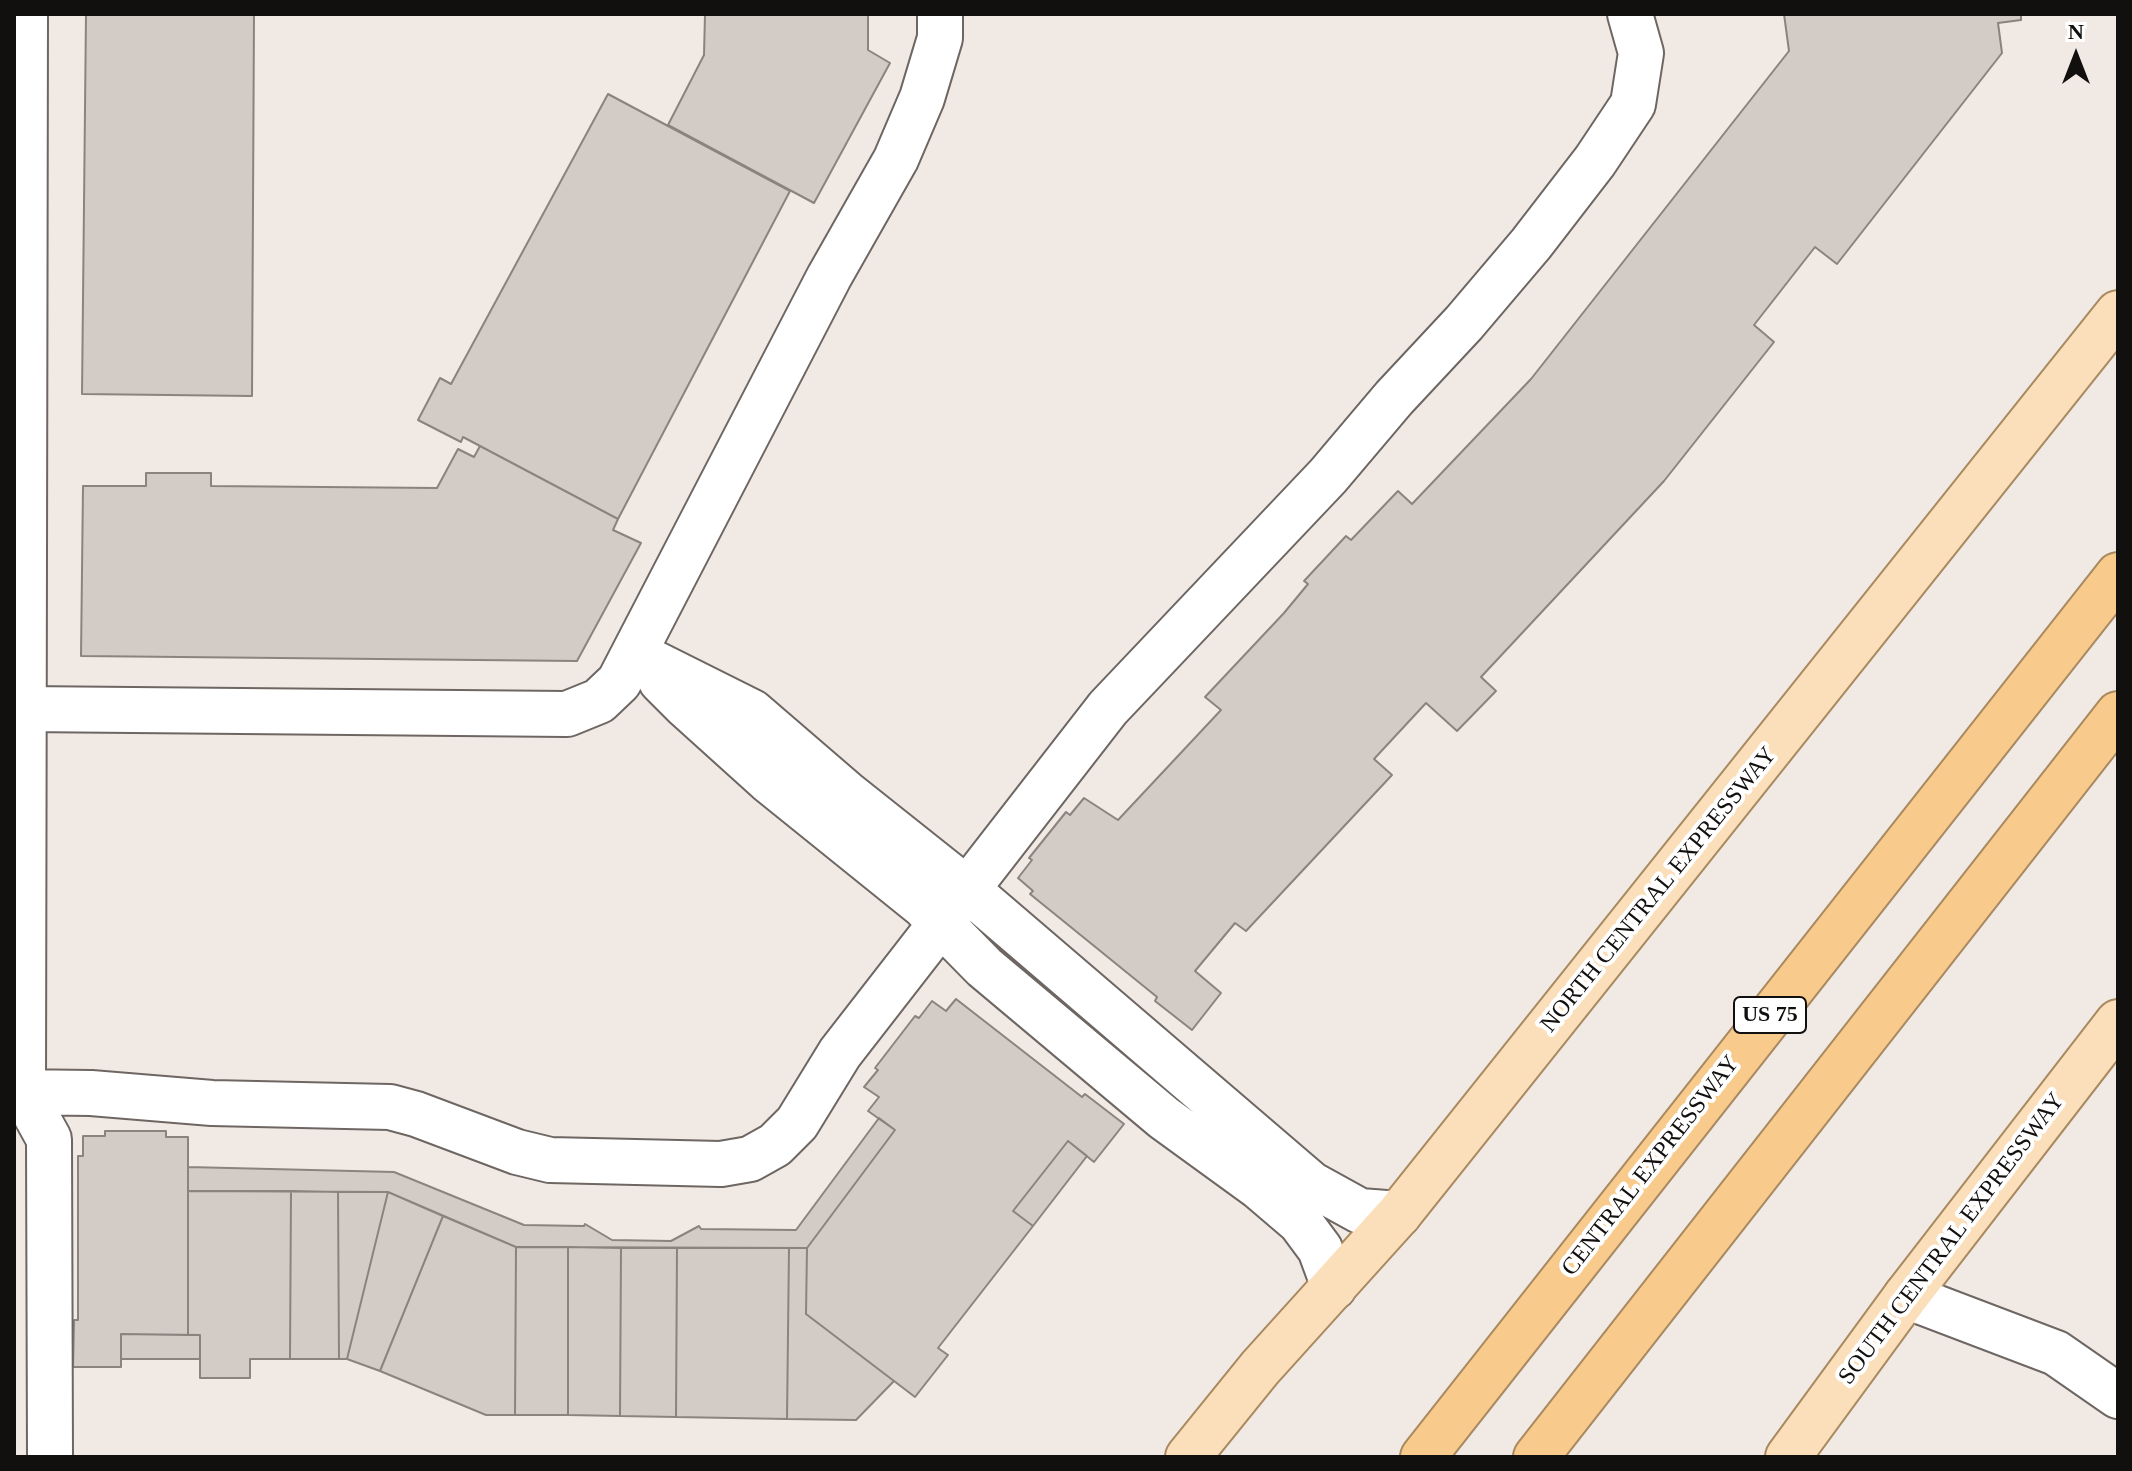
<!DOCTYPE html>
<style>
body{margin:0}
#map{position:relative;width:2132px;height:1471px;overflow:hidden;background:#f1eae4;font-family:"Times New Roman",serif}
canvas{display:block}
.frame{position:absolute;inset:0;border:16px solid #12100e;pointer-events:none}
.north{position:absolute;left:2036px;top:16px;width:80px;height:80px;-webkit-text-stroke:6px #fff;paint-order:stroke;rotate:0deg;font-size:22px;font-weight:700;line-height:32px;text-align:center;color:#12100e}
.north::after{content:'';display:block;margin:auto;width:28px;height:36px;background:#12100e;clip-path:polygon(50% 0,100% 100%,50% 72%,0 100%)}
</style>
<div id="map">
<canvas width="2132" height="1471"></canvas>
<div class="frame"></div>
<div class="north">N</div>
</div>
<script>
const c = document.querySelector('canvas').getContext('2d');
c.lineJoin = 'round';
function paint(path, color) { c.fillStyle = color; c.fill(path, 'evenodd'); }
const shape = rows => new Path2D(rows.map(r => 'M' + r).join(''));
function strokePath(path, color, width, dash) { c.strokeStyle = color; c.lineWidth = width; c.lineCap = dash ? 'butt' : 'round'; c.setLineDash(dash || []); c.stroke(path); }
function label(font, color, halo, rows, align = 'center') {
  c.font = font + ' "Times New Roman",serif'; c.lineWidth = 8; c.setLineDash([]); c.textBaseline = 'middle'; c.strokeStyle = halo; c.fillStyle = color; for (const [text, x, y, turn = 0] of rows) {
    c.save(); c.translate(x, y); c.rotate((+turn || 0) * Math.PI / 180); c.textAlign = isNaN(turn) ? turn : align; if (halo) c.strokeText(text, 0, 0); c.fillText(text, 0, 0); c.restore();
  }
}
const building = shape([
 [86,14,254,14,252,396,82,394,86,14],
 [705,14,868,14,868,50,890,63,814,203,668,125,704,55,705,14],
 [1784,14,2021,14,2021,20,1998,23,2002,53,1837,264,1815,247,1754,325,1774,342,1664,481,1481,677,1496,691,1457,731,1426,703,1374,759,1392,775,1246,931,1235,923,1195,971,1221,993,1192,1030,1155,1001,1157,997,1030,894,1033,891,1018,878,1032,860,1029,858,1066,812,1070,815,1084,798,1118,820,1221,710,1205,697,1284,613,1308,584,1304,581,1346,536,1351,540,1398,491,1412,504,1531,379,1789,51,1784,14],
 [608,94,790,191,618,519,463,437,461,442,418,420,440,378,451,384,608,94],
 [480,446,618,519,613,530,641,543,577,661,81,656,83,486,146,486,146,473,211,473,211,486,437,488,458,449,474,457,480,446],
 [956,999,1082,1097,1085,1094,1124,1124,1094,1162,1068,1141,1013,1211,1033,1226,938,1348,948,1355,915,1397,806,1314,807,1248,895,1130,868,1111,879,1097,864,1087,878,1070,875,1068,915,1016,919,1018,932,1001,946,1011,956,999],
 [879,1118,895,1130,807,1248,516,1247,388,1192,188,1191,188,1167,394,1172,524,1225,584,1226,585,1224,612,1240,671,1241,699,1226,701,1229,796,1230,879,1118],
 [105,1131,166,1131,166,1137,188,1137,188,1335,121,1334,121,1367,73,1367,74,1320,78,1320,78,1156,83,1156,83,1136,105,1136,105,1131],
 [1068,1141,1087,1156,1033,1226,1013,1211,1068,1141],
 [188,1191,291,1191,290,1359,250,1359,250,1378,200,1378,200,1335,188,1335,188,1191],
 [291,1191,338,1192,339,1359,290,1359,291,1191],
 [338,1192,388,1192,347,1359,339,1359,338,1192],
 [388,1192,443,1216,380,1371,347,1359,388,1192],
 [443,1216,516,1247,515,1415,486,1415,380,1371,443,1216],
 [516,1247,568,1247,568,1415,515,1415,516,1247],
 [568,1247,621,1248,620,1416,568,1415,568,1247],
 [621,1248,677,1248,676,1417,620,1416,621,1248],
 [677,1248,789,1248,787,1419,676,1417,677,1248],
 [789,1248,807,1248,806,1314,894,1381,856,1420,787,1419,789,1248],
 [121,1334,200,1335,200,1359,121,1359,121,1334]
]);
const minor = shape([
 [25,14,23,1092,49,1139,50,1457],
 [634,653,752,712,846,793,968,890,1311,1184,1360,1211,1399,1214],
 [661,681,686,706,768,780,923,905,984,967,1164,1118,1259,1187,1300,1222,1320,1249,1334,1287],
 [24,709,567,714,599,701,619,682,829,277,896,159,922,98,940,38,940,14],
 [14,1092,91,1093,212,1103,390,1107,416,1114,517,1152,550,1160,721,1164,750,1159,775,1145,797,1123,840,1053,1108,708,1328,476,1394,398,1464,323,1531,244,1595,161,1633,104,1641,53,1630,14],
 [1906,1296,2056,1353,2118,1396]
]);
const major = shape([
 [1188,1457,1260,1368,1399,1214,2118,313],
 [1788,1457,1906,1296,2118,1022]
]);
const highway = shape([
 [1423,1457,2118,575],
 [1536,1457,2118,714]
]);
const shields = [
 [1770,1015,72]
];
const shieldNames = [
 ["US 75",1770,1015]
];
const streetNames = [
 ["NORTH CENTRAL EXPRESSWAY",1659,890,-51],
 ["CENTRAL EXPRESSWAY",1651,1166,-52],
 ["SOUTH CENTRAL EXPRESSWAY",1952,1239,-53]
];
paint(building, '#d3cbc6');
strokePath(building, '#8a837e', 2);
strokePath(minor, '#6d6662', 48);
strokePath(major, '#a88960', 48);
strokePath(highway, '#a88960', 48);
strokePath(minor, '#fff', 44);
strokePath(major, '#fbdfba', 44);
strokePath(highway, '#f8ca8c', 44);
for (const [x, y, w] of shields) { const box = new Path2D(); box.roundRect(x - w / 2, y - 18, w, 36, 6); c.fillStyle = '#fff'; c.fill(box); strokePath(box, '#12100e', 2); }
label('bold 22px', '#12100e', null, shieldNames);
label('24px', '#12100e', '#fff', streetNames);
</script>
